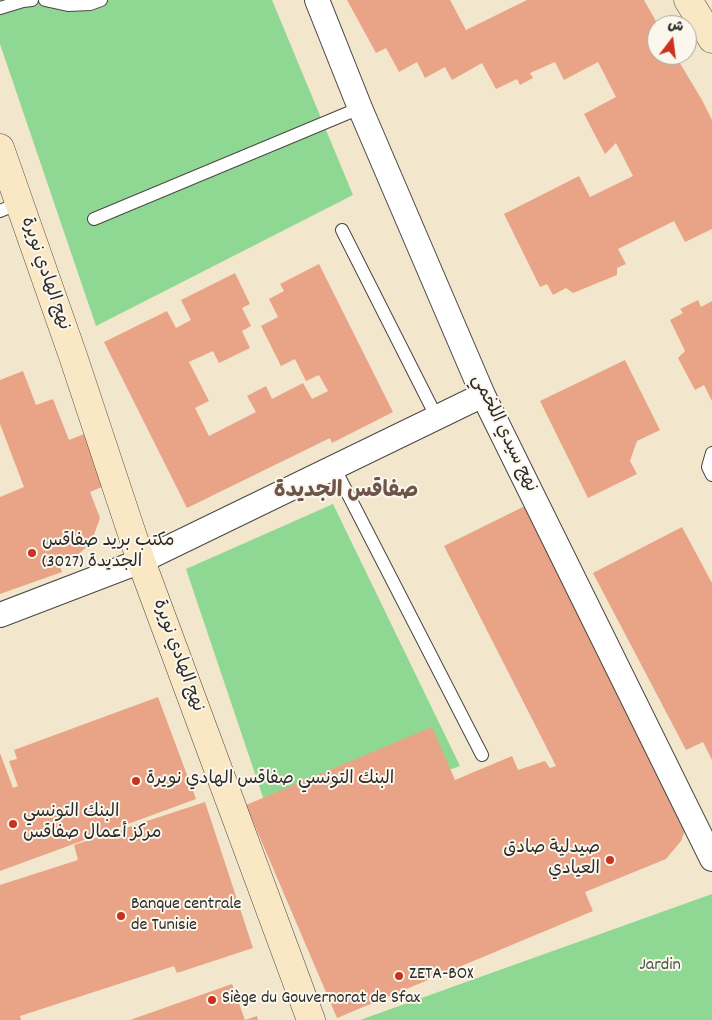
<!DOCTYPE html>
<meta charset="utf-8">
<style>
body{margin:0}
#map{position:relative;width:712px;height:1020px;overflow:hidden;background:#f2e6cc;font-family:Dekko,"Playpen Sans Arabic",sans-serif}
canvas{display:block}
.north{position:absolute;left:647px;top:15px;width:50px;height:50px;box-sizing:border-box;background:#fbf7ec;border:1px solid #a8a59f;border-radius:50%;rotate:15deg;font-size:14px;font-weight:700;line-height:20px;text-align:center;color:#2b2b2b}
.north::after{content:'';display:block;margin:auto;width:18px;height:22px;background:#c8321e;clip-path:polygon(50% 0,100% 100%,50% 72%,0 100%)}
</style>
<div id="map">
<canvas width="712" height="1020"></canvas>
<div class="north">ش</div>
</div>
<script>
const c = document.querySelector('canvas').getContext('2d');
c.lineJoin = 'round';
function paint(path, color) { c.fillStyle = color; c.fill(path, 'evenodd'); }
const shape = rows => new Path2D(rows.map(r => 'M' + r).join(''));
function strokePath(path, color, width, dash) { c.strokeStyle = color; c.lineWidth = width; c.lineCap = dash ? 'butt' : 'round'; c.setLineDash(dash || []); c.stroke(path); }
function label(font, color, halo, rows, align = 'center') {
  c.font = font + ' Dekko,"Playpen Sans Arabic",sans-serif'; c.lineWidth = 4; c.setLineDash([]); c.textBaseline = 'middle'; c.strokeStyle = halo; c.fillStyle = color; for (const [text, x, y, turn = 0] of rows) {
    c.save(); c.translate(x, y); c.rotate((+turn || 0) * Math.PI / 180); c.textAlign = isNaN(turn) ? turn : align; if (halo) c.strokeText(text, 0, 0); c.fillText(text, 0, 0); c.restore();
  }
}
const green = shape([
 [0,0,272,0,353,195,96,326,0,44],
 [333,504,460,766,275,833,186,569],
 [712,894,712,1020,360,1020]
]);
const building = shape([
 [347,0,450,0,466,30,527,0,644,0,658,25,657,25,657,55,675,55,702,100,712,120,712,229,685,242,674,221,618,249,626,264,617,268,617,275,573,293,566,288,553,295,547,284,540,287,504,214,579,176,590,197,633,176,616,143,605,154,584,114,616,97,598,62,564,80,555,62,530,73,533,78,520,85,517,79,496,89,482,63,452,80,445,67,425,78,417,62,399,72,386,48,376,53],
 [319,264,393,412,332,443,330,438,187,508,104,342,167,311,176,328,191,320,181,300,235,273,250,304,242,308,251,326,242,331,250,348,219,363,213,351,189,362,209,401,195,408,209,436,256,412,247,396,266,386,272,399,303,383,312,399,328,391,319,375,306,381,295,359,281,366,261,326,278,317,269,299,284,291,280,284],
 [698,300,701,307,712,301,712,401,704,385,695,390,678,358,685,351,670,320,683,313,680,309],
 [625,360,660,430,637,441,630,461,637,474,588,498,540,401],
 [23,371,36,405,53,399,69,440,84,434,104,486,90,492,100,518,91,543,72,560,59,564,62,572,0,594,0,497,24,487,0,424,0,380],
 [533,502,686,828,681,841,666,859,585,892,593,911,337,1018,246,805,432,727,455,780,512,756,518,770,545,761,550,768,556,766,444,546],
 [682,527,712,583,712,760,703,742,686,750,593,573],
 [158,697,196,799,0,871,0,753,13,788,18,786,9,761,17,759,14,750],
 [205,802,253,948,177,973,174,966,20,1016,21,1020,0,1020,0,885,78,860,74,845],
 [232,984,245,1020,130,1020],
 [257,1016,258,1020,245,1020]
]);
const lane = shape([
 [45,0,68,5,90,4,101,0],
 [0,8,23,1,32,0],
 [0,211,19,203],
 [94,219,360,108],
 [342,230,437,418],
 [712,453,708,467,712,475],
 [334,467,482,755]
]);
const street = shape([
 [317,0,360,108,483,395,712,859],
 [0,615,141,561,483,395]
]);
const secondary = shape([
 [688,0,712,39],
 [0,148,73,356,141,561,311,1020]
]);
const markers = [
 [32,553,5,"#c8321e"],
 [136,781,5,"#c8321e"],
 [13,824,5,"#c8321e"],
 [610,860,5,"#c8321e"],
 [121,916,5,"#c8321e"],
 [399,976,5,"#c8321e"],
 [212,1000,5,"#c8321e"]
];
const streetNames = [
 ["نهج الهادي نويرة",44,274,71],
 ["نهج سيدي اللخمي",503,434,64],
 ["نهج الهادي نويرة",177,656,70]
];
const poiNames = [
 ["مكتب بريد صفاقس",42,543],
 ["الجديدة (3027)",42,564],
 ["البنك التونسي صفاقس الهادي نويرة",146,781],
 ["البنك التونسي",23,814],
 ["مركز أعمال صفاقس",23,835],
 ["صيدلية صادق",600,850,"right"],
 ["العيادي",600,871,"right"],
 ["Banque centrale",131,906],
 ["de Tunisie",131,927],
 ["ZETA-BOX",409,976],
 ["Siège du Gouvernorat de Sfax",222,1000]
];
const parkNames = [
 ["Jardin",660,967]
];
const districtNames = [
 ["صفاقس الجديدة",346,493]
];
paint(green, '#8fd893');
paint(building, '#e9a487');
strokePath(lane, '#494743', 14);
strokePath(street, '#494743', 26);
strokePath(secondary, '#494743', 29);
strokePath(lane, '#fff', 12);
strokePath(street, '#fff', 24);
strokePath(secondary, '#fae7c3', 28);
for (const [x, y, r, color] of markers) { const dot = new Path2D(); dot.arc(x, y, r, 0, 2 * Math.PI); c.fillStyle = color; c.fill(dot); strokePath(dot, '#fbf7ec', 2); }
label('18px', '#2b2b2b', '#fbf7ec', streetNames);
label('18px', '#2b2b2b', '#fbf7ec', poiNames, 'left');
label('18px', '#445645', '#fbf7ec', parkNames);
label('bold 22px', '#6e554b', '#fbf7ec', districtNames);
</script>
